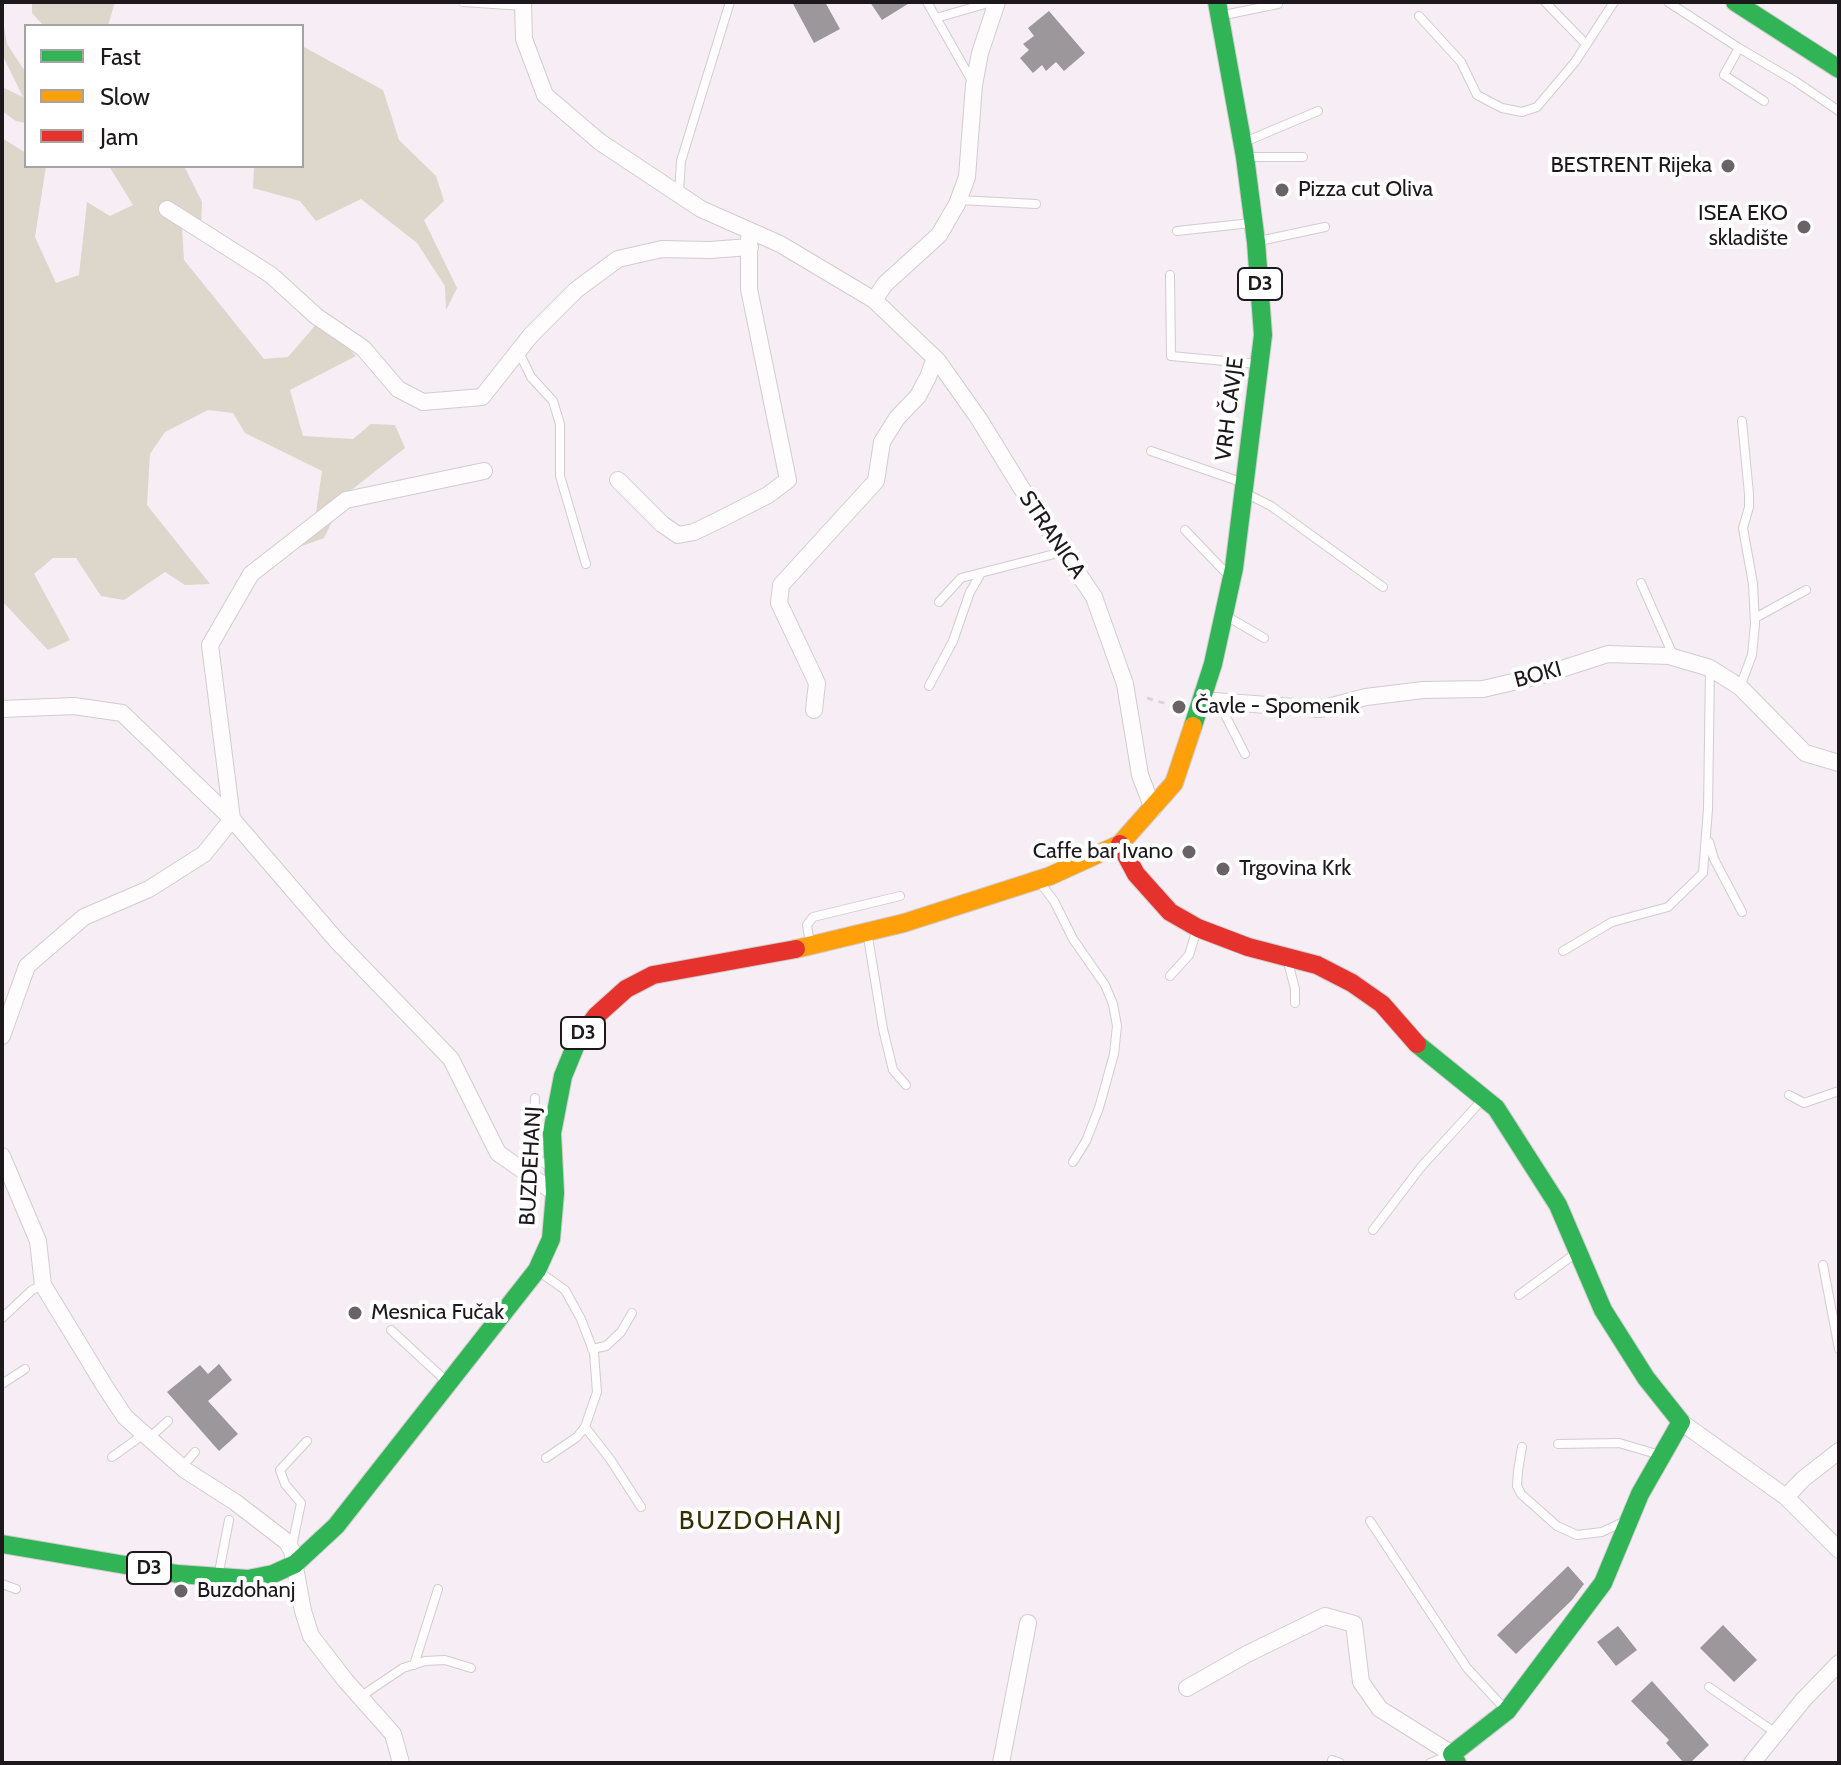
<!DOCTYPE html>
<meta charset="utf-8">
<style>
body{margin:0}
#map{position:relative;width:1841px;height:1765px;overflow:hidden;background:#f6eef4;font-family:Cabin,sans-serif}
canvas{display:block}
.frame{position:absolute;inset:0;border:4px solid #1d181c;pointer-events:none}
.legend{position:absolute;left:24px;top:24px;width:280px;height:144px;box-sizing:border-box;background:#fff;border:2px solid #a5a3a4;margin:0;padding:10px 14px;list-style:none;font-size:24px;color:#1d181c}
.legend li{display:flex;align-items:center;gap:16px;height:40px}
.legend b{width:40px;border:2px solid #a5a3a4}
</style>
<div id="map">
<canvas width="1841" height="1765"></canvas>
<div class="frame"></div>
<ul class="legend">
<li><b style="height:10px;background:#30b455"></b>Fast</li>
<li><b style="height:10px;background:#ff9f0a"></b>Slow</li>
<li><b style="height:10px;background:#e5322d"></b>Jam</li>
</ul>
</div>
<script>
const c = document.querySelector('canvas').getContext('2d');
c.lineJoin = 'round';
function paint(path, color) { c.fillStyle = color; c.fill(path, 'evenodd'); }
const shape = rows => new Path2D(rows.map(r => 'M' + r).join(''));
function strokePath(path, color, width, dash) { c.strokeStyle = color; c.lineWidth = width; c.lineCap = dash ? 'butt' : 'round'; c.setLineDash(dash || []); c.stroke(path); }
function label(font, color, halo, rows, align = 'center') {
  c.font = font + ' Cabin,sans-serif'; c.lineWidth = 8; c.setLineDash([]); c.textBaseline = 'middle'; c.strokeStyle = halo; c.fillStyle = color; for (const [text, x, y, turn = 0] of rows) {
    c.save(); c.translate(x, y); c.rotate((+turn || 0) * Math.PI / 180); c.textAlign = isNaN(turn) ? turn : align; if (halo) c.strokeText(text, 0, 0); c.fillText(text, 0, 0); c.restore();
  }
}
const green = shape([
 [32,2,115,2,108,26,44,26,32,13],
 [2,15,7,44,26,73,26,123,16,121,2,111,2,87,23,97,2,54],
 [302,46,383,90,399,140,436,176,444,201,424,220,457,288,446,310,445,286,417,243,361,199,316,221,300,201,253,188,254,166,302,166],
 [2,138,26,153,26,166,46,166,35,237,56,283,79,275,87,202,110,216,133,205,109,166,184,166,202,202,201,228,181,212,184,260,264,359,288,357,320,320,356,356,290,390,303,436,353,439,371,424,395,425,405,448,345,495,324,538,280,554,315,519,322,471,245,433,233,413,208,410,165,432,150,454,147,505,210,584,185,585,165,572,124,600,101,596,76,558,53,558,34,574,70,640,48,650,2,601]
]);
const building = shape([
 [792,2,825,2,840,29,814,43],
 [870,2,911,2,882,20],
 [1049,11,1085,53,1064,71,1056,62,1046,71,1042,65,1033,73,1020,58,1029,50,1023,44,1034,36,1028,28],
 [219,1364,232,1380,208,1401,238,1434,219,1451,167,1392,200,1365,208,1374],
 [1568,1566,1584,1584,1572,1600,1516,1654,1497,1635],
 [1723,1625,1757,1660,1734,1682,1700,1648],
 [1618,1626,1637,1650,1616,1666,1597,1642],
 [1652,1681,1709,1745,1690,1763,1684,1763,1666,1743,1669,1740,1631,1701]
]);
const path = shape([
 [1147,698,1174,706]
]);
const lane = shape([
 [463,2,523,6],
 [927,2,972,81],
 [1545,2,1586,44],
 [1668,2,1739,48,1795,81,1839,111],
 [1224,15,1278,4],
 [1419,16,1461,62,1477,95,1502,108,1522,112,1537,107,1575,62,1614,2],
 [936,18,992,2],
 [1739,48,1724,75,1764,101],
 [1247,141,1318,111],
 [1250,157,1303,157],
 [679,194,681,161,730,2],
 [959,200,1036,204],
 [1177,231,1251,223],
 [1259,241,1325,227],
 [1170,275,1171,356,1257,364],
 [519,352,531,377,553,401,560,424,560,476,586,564],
 [1151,451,1241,482],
 [1249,495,1271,506,1383,587],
 [1185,530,1226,573],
 [1641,583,1673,655],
 [939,602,961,578,1062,552],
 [1228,617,1264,638],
 [1755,618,1806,590],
 [929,686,953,641,970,592,980,575],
 [1740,687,1752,655,1755,624,1753,584,1743,528,1749,507,1749,494,1742,421],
 [1219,703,1245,754],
 [1709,842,1714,859,1742,912],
 [1041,884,1054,901,1073,939,1105,985,1113,1004,1117,1026,1114,1054,1099,1108,1086,1141,1073,1162],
 [868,937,883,1029,893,1070,906,1085],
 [810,944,807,925,813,917,900,896],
 [1563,951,1612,922,1668,907,1703,873,1708,809,1710,669],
 [1288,962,1295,989,1295,1003],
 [1170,976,1189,955,1197,929],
 [1789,1095,1804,1103,1839,1091],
 [535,1098,533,1157,547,1165],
 [1373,1230,1421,1167,1483,1099],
 [1823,1265,1839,1349],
 [541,1273,565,1290,581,1319,594,1353,597,1392,585,1427,577,1437,546,1458],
 [1519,1295,1576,1253],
 [2,1318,32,1290,43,1285],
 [391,1330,445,1380],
 [592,1349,606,1346,621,1332,632,1313],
 [2,1384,25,1369],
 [585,1427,610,1459,641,1507],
 [149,1438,168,1421],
 [1558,1444,1619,1443,1660,1455],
 [1522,1447,1518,1471,1517,1486,1521,1494,1557,1526,1577,1535,1602,1532,1623,1522],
 [112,1457,144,1434],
 [182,1467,195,1452],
 [1370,1521,1467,1668,1504,1708],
 [292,1546,301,1503,285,1484,280,1470,307,1441],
 [219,1572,229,1520],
 [2,1584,16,1589],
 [414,1665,438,1589],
 [1709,1687,1776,1733],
 [360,1697,403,1668,425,1661,445,1660,471,1668],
 [1332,1760,1340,1763],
 [1430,1763,1448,1756]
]);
const street = shape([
 [523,2,524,39,545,95,600,142,701,209,780,244,874,300,938,361,979,419,1030,502,1094,597,1125,684,1140,775,1153,809],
 [167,209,271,275,316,316,363,348,398,389,423,402,482,397,531,335,576,290,618,259,662,249,710,250,750,247],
 [874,300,885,284,939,235,957,204,967,177,974,85,980,53,997,2],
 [618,480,662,524,678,535,694,532,719,520,768,495,788,480,749,289,749,239],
 [1201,700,1320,709,1366,697,1423,690,1483,689,1543,675,1608,654,1669,656,1710,668,1740,687,1805,753,1839,763],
 [2,709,74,706,122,713,232,819,338,942,451,1059,498,1153,555,1193],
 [814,710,817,683,779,603,781,585,876,481,882,442,897,418,918,396,928,377,935,358],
 [2,1036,27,966,84,917,149,889,204,854,232,819,210,645,251,574,346,500,484,471],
 [2,1156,38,1241,43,1285,104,1385,125,1417,185,1470,235,1502,287,1542,292,1551,303,1611,311,1636,345,1680,393,1734,401,1763],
 [1681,1422,1786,1497,1839,1550],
 [1786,1497,1803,1479,1839,1451],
 [1187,1688,1247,1654,1325,1616,1354,1624,1361,1682,1380,1709,1452,1754],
 [1001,1763,1028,1623],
 [1752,1763,1804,1699,1839,1663]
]);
const fast = shape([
 [1735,2,1839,69],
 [1193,726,1213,664,1234,568,1263,335,1256,242,1245,157,1217,2],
 [1417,1044,1496,1108,1558,1205,1603,1310,1646,1378,1681,1422,1640,1494,1603,1583,1507,1711,1452,1754,1457,1763],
 [2,1544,178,1574,248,1579,273,1574,295,1564,336,1526,537,1270,551,1239,555,1193,552,1133,563,1076,577,1042,585,1031]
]);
const slow = shape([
 [796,949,904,923,1050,876,1120,844,1174,783,1193,726]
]);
const jam = shape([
 [1120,844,1136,874,1170,912,1198,928,1248,947,1317,965,1352,983,1382,1004,1417,1044],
 [585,1031,596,1016,626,989,653,975,796,949]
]);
const markers = [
 [1728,166,8,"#696368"],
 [1282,190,8,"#696368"],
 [1804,227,8,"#696368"],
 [1179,707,8,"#696368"],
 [1189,852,8,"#696368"],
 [1223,869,8,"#696368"],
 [355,1313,8,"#696368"],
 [181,1591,8,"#696368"]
];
const shields = [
 [1260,284,44],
 [583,1033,44],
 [149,1568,44]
];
const shieldNames = [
 ["D3",1260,284],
 ["D3",583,1033],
 ["D3",149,1568]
];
const poiNames = [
 ["BESTRENT Rijeka",1712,166,"right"],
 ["Pizza cut Oliva",1298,190],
 ["ISEA EKO",1788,214,"right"],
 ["skladište",1788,239,"right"],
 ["Čavle - Spomenik",1195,707],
 ["Caffe bar Ivano",1173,852,"right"],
 ["Trgovina Krk",1239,869],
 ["Mesnica Fučak",371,1313],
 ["Buzdohanj",197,1591]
];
const streetNames = [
 ["VRH ČAVJE",1230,409,-83],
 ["STRANICA",1052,535,56],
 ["BOKI",1538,675,-15],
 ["BUZDEHANJ",531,1166,-87]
];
const quarterNames = [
 ["BUZDOHANJ",761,1521]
];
paint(green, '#dcd6cb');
paint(building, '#9c979b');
strokePath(lane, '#d1ccd0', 10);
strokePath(street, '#d1ccd0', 18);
strokePath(fast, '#d1ccd0', 20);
strokePath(slow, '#d1ccd0', 20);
strokePath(jam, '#d1ccd0', 20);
strokePath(path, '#d9d6d8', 3, [6, 6]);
strokePath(lane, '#fefcfd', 8);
strokePath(street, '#fefcfd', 16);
strokePath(fast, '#30b455', 18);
strokePath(slow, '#ff9f0a', 18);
strokePath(jam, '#e5322d', 18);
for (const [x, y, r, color] of markers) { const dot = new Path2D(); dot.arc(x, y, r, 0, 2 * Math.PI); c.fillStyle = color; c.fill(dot); strokePath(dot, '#fff', 3); }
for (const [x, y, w] of shields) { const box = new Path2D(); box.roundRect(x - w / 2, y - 16, w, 32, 6); c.fillStyle = '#fff'; c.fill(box); strokePath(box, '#1d181c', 2); }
label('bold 20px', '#1d181c', null, shieldNames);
label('22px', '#1d181c', '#fff', poiNames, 'left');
label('22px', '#1d181c', '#fff', streetNames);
c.letterSpacing = '2px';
label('26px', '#353004', '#fff', quarterNames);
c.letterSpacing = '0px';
</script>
